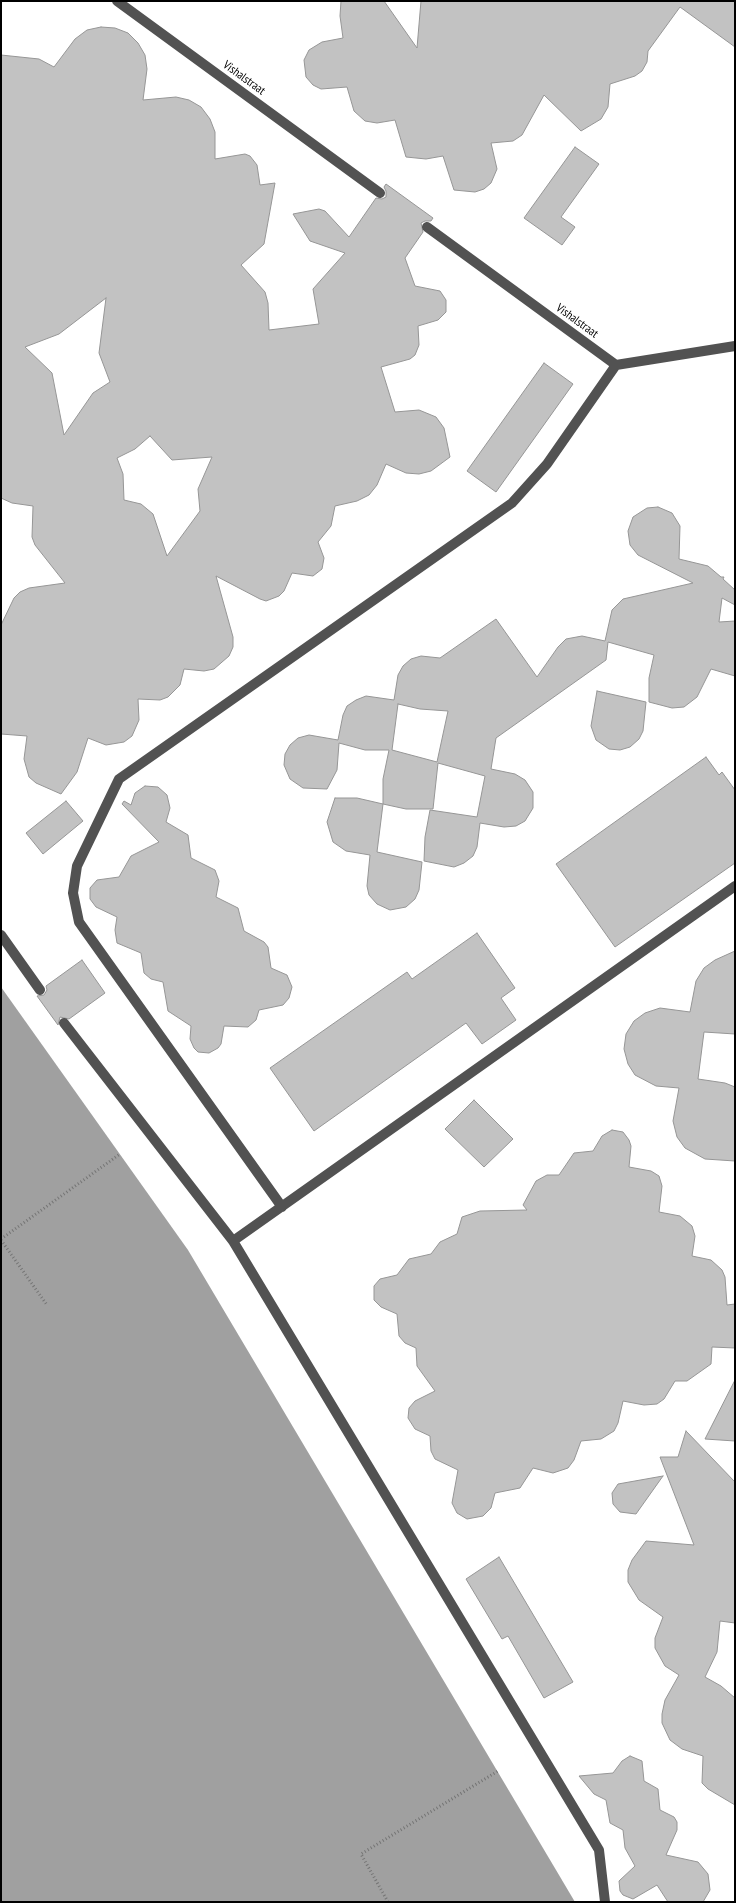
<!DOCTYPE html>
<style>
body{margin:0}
#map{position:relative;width:736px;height:1903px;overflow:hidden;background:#fff;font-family:"PT Sans Narrow",sans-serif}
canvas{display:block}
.frame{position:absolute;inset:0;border:2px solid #000;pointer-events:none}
</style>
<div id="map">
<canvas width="736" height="1903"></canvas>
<div class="frame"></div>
</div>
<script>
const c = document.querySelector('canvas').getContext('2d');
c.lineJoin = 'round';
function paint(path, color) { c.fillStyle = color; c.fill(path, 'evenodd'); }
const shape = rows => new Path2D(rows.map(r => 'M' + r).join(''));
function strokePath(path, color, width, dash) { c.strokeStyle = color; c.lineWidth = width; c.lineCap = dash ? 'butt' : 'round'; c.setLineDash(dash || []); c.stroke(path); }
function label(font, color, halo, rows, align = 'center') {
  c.font = font + ' "PT Sans Narrow",sans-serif'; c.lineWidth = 5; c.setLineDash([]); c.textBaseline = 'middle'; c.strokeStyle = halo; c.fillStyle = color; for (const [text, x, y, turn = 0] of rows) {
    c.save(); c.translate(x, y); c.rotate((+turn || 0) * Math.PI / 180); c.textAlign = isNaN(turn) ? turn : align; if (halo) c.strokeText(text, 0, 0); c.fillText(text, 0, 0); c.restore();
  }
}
const water = shape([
 [1,987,188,1250,575,1902,1,1902]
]);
const building = shape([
 [341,1,384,1,417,48,421,1,735,1,735,47,680,7,648,51,647,62,642,71,635,76,610,84,608,107,601,119,581,131,544,95,522,135,513,141,491,143,497,169,491,183,484,189,475,192,454,190,443,156,426,159,406,157,395,120,377,123,365,121,354,111,347,87,321,89,313,85,306,77,304,60,309,50,322,42,343,38,340,16,341,1],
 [101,27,115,28,128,33,138,43,145,55,147,69,143,100,176,97,189,100,201,107,210,119,215,132,215,159,245,154,250,156,257,165,260,185,275,183,264,244,241,265,265,292,268,303,269,330,319,324,313,289,345,253,310,241,293,214,319,209,325,211,349,237,376,198,382,199,386,197,386,191,384,187,386,184,433,218,431,221,425,221,421,223,423,232,405,258,415,286,440,291,446,300,446,312,438,320,418,326,419,345,415,355,410,359,381,367,395,412,419,410,436,417,444,428,450,457,431,471,419,474,406,473,386,464,377,485,369,495,357,501,335,506,331,526,318,542,324,558,322,569,313,576,292,573,284,591,279,596,266,601,260,599,216,576,233,637,233,647,229,656,214,669,204,671,184,669,180,685,168,697,160,700,138,699,139,720,132,736,124,742,106,745,88,738,77,772,61,794,36,783,29,777,24,759,27,736,1,734,1,625,14,598,20,592,29,588,65,583,35,545,32,537,33,506,12,503,1,498,1,55,39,59,54,67,75,39,87,30,101,27],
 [106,298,99,353,110,382,93,393,64,435,52,373,25,347,59,334,106,298],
 [150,436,172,460,212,457,198,489,200,511,167,556,153,514,141,504,124,500,123,474,117,458,135,449,150,436],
 [575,147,599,164,561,217,575,227,562,245,524,218,575,147],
 [544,363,573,384,496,492,467,471,544,363],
 [658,507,672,513,680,526,679,559,708,566,721,577,724,577,723,579,735,590,735,605,722,598,719,622,735,621,735,676,711,669,697,697,684,707,672,708,649,702,649,678,654,655,608,642,606,660,496,738,491,769,515,774,525,780,533,792,533,808,525,821,516,826,504,827,480,823,477,847,473,856,464,863,454,867,424,861,425,837,430,810,477,817,485,776,438,763,433,809,406,809,383,804,383,779,389,750,365,750,339,743,337,770,327,789,303,788,290,779,284,765,285,754,290,745,298,738,309,735,338,740,343,715,347,706,356,700,366,696,394,700,398,675,403,666,411,659,421,656,440,658,496,619,537,677,558,647,566,639,582,636,605,641,612,610,623,599,693,583,638,555,630,545,628,531,633,517,647,508,658,507],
 [398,704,420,709,448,711,437,762,392,750,398,704],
 [597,691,646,702,643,731,639,739,630,747,620,750,609,749,596,740,591,726,597,691],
 [706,757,719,775,722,772,735,790,735,863,615,947,556,864,706,757],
 [145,786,158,787,167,795,170,808,166,822,188,835,191,858,215,870,219,881,216,897,238,908,244,931,264,942,268,947,271,968,287,975,292,987,289,998,283,1005,259,1010,256,1020,248,1027,224,1026,221,1044,218,1048,209,1053,198,1052,194,1048,190,1039,191,1026,168,1011,163,982,151,979,144,973,141,953,117,943,115,930,117,917,96,907,90,899,90,888,97,880,119,877,131,856,159,842,122,804,124,801,131,805,135,793,145,786],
 [335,798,357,798,383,804,377,852,422,862,419,890,415,899,406,907,390,910,377,904,369,895,367,886,370,855,346,851,333,842,327,822,335,798],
 [66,801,83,821,43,854,26,833,66,801],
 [477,933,515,988,501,998,516,1020,482,1044,466,1023,314,1131,270,1068,407,972,412,979,477,933],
 [735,951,735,1034,704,1032,698,1079,725,1083,735,1087,735,1161,705,1159,685,1148,677,1137,673,1121,679,1088,656,1086,635,1075,628,1064,624,1049,626,1034,634,1021,645,1013,660,1008,690,1012,696,981,704,968,715,960,735,951],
 [82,960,105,993,69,1019,60,1017,58,1025,37,996,44,995,47,990,46,986,82,960],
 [474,1100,513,1139,484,1167,445,1129,474,1100],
 [612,1130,623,1132,629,1140,631,1146,629,1167,651,1171,659,1176,662,1186,659,1212,680,1216,692,1226,695,1236,692,1256,711,1260,722,1270,725,1277,727,1305,735,1304,735,1348,712,1347,711,1364,687,1381,675,1381,664,1399,657,1404,644,1405,623,1401,618,1423,614,1431,601,1439,581,1441,574,1460,568,1468,553,1473,533,1468,520,1488,495,1493,491,1508,483,1516,467,1519,457,1513,452,1503,458,1470,435,1459,431,1451,430,1436,415,1429,408,1418,409,1408,415,1401,435,1391,417,1366,416,1348,405,1343,399,1336,397,1314,381,1307,374,1300,374,1286,380,1279,397,1275,409,1259,431,1254,440,1242,457,1234,462,1217,480,1211,527,1210,523,1205,536,1181,547,1175,559,1175,574,1153,593,1151,602,1136,612,1130],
 [735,1380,735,1441,705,1439,735,1380],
 [686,1431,735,1482,735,1623,720,1621,717,1652,705,1677,721,1686,735,1698,735,1805,708,1789,702,1783,703,1756,682,1749,670,1740,662,1723,662,1714,665,1700,679,1675,665,1666,655,1648,655,1638,663,1617,639,1600,628,1582,628,1570,632,1560,646,1541,694,1545,660,1457,678,1457,686,1431],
 [663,1476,636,1514,620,1512,613,1504,612,1493,618,1484,663,1476],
 [499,1557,573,1682,544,1698,508,1636,502,1639,466,1579,499,1557],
 [630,1756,642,1761,644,1781,658,1789,660,1810,674,1817,677,1822,677,1830,666,1855,698,1862,708,1874,710,1890,703,1902,668,1902,657,1885,633,1899,623,1895,620,1891,619,1881,635,1866,625,1848,623,1830,610,1823,606,1800,594,1794,579,1776,613,1773,622,1761,630,1756]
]);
const path = shape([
 [1,1239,120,1154],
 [1,1240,47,1305],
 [388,1902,361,1854,498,1771]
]);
const service = shape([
 [117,1,380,193],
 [427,227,616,365,735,346],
 [1,935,40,990],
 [64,1023,233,1241,599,1850,605,1902],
 [282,1207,79,922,73,893,77,866,119,779,512,503,547,464,616,365],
 [233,1241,735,886]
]);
const streetNames = [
 ["Vishalstraat",244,78,36],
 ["Vishalstraat",577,321,36]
];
paint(water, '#a0a0a0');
paint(building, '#c2c2c2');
strokePath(building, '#969696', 1);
strokePath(path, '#747474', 3, [1, 2.5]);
strokePath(service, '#525252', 10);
label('12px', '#000', '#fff', streetNames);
</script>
